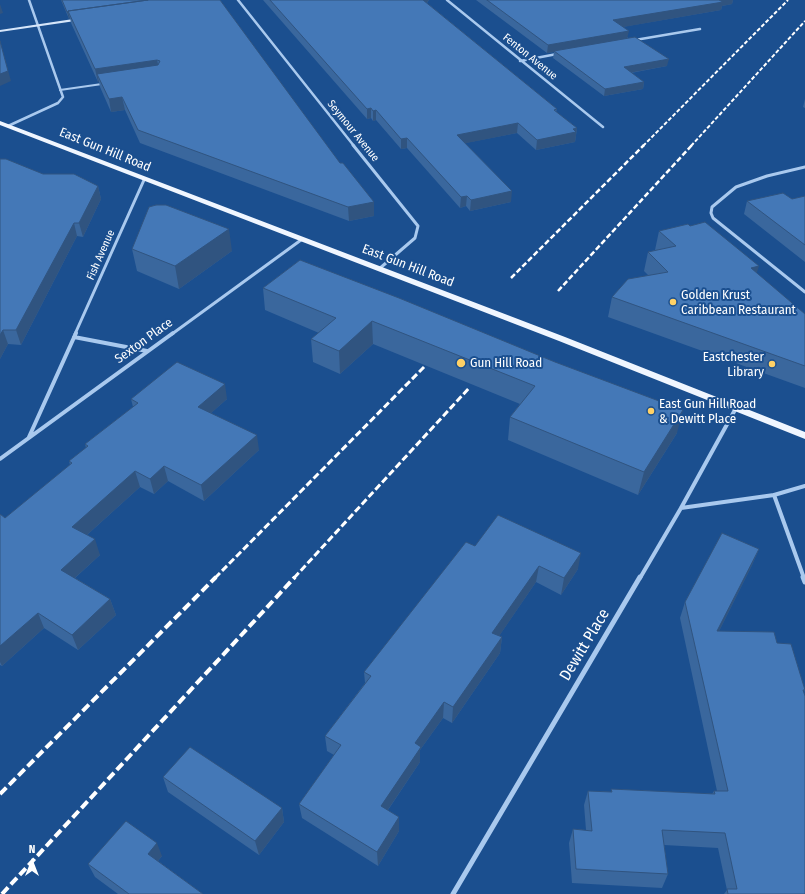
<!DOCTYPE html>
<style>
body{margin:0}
#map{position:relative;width:805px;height:894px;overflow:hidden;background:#1b4f8f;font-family:"Fira Sans Condensed",sans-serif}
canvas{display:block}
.north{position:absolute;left:12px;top:842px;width:40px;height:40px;-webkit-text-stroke:3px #1b4f8f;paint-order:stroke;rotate:0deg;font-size:11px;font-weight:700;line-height:16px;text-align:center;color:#fff}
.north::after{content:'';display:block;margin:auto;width:14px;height:18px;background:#fff;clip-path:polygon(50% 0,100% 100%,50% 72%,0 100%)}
</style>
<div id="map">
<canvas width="805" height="894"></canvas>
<div class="north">N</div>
</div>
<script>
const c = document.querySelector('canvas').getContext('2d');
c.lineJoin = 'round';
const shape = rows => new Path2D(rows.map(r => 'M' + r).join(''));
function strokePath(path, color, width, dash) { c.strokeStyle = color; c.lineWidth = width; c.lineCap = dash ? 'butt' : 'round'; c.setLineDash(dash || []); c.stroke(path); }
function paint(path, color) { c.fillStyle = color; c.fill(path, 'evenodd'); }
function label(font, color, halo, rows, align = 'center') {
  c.font = font + ' "Fira Sans Condensed",sans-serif'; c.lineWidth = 4; c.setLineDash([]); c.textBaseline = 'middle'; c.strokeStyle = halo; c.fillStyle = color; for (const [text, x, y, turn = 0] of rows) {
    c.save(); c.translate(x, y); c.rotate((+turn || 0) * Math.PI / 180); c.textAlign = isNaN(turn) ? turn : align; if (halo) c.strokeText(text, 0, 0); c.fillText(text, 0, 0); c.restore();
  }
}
const service = shape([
 [60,90,102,84]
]);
const minorFar3 = shape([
 [238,0,354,146],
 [447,0,603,127],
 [635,40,700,29],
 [520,61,557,54],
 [8,126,58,103,63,97,29,0]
]);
const minorFar2 = shape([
 [353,145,418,226,415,238,379,269],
 [805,167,767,176,736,187,712,207,711,213,713,218,805,292],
 [75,334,144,180],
 [172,334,301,240]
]);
const minorFar1 = shape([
 [74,337,147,351],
 [29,437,76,333],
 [0,459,173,333],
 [774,495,804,578],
 [681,508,774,495,805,486],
 [640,578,681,508,736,408]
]);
const minor = shape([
 [803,577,805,582],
 [453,894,640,577]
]);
const secondary = shape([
 [80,18,82,18,82,20,0,32,0,30,80,18]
]);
const primary = shape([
 [0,121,565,337,805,432,805,439,559,341,0,125,0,121]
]);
const railFar3 = shape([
 [643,146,788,0],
 [691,146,805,21]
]);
const railFar2 = shape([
 [511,278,644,145],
 [558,291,692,145]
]);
const railFar1 = shape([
 [215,578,425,366],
 [294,578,470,387]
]);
const rail = shape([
 [0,794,216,577],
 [2,894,295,577]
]);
const wall = shape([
 [61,0,220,0,374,216,349,221,140,143,125,110,111,112,100,87,99,82,98,82,71,23,70,18,69,19],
 [263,0,429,0,427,3,557,109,556,112,577,128,575,142,536,150,517,133,465,143,511,202,470,211,466,206,460,208,407,148,401,149,376,120,373,121,371,118,367,119],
 [476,0,733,0,732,4,722,6,721,10,622,27,628,38,667,66,631,73,644,82,643,89,604,96,553,58,554,52,547,53],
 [805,99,805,108,803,107],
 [0,159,43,174,98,186,101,199,83,237,77,236,21,345,8,344,0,359],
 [805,196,805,262,744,214,747,201,792,199],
 [690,226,757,274,805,314,805,388,608,317,612,297,648,275,644,271,648,252,656,250,655,250,659,231],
 [132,249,232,251,179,289,137,271],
 [300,260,677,433,638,495,508,440,510,417,520,404,373,344,340,374,313,362,311,339,319,333,265,310,263,288],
 [131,399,227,399,211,413,259,450,204,501,168,481,154,494,140,487,87,535,100,555,75,578,110,599,116,615,78,650,44,628,2,666,0,665,0,514,5,518,70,465,69,461,86,448,85,444,133,407],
 [475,546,578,569,561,595,536,582,499,636,502,637,500,653,452,723,443,718,420,750,420,762,388,810,399,831,378,866,302,818,299,804,334,755,327,751,325,736,365,683,364,672],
 [759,549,752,565,719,631,777,643,805,690,804,692,805,894,724,894,727,890,718,848,664,845,668,874,662,888,572,883,569,843,573,829,586,830,584,805,588,791,611,792,611,789,712,794,714,791,717,791,680,618,685,602],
 [163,777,282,808,284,822,259,855,168,792],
 [162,856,158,861,203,894,118,894,95,877,88,864]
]);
const shadedWall = shape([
 [423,0,429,0,422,8],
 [717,0,733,0,732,4,722,6,721,10,612,29,613,20],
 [0,4,3,13,0,14],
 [67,12,68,12,70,18,69,19],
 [629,31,627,39,554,51,554,52,547,53,548,45],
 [0,41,11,81,0,86],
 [669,59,667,66,623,74,624,67],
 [157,60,160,73,97,74,99,82,98,82,95,69],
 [644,82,643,89,604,96,605,89],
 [122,97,125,110,111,112,109,99],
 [371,108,371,118,367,119,367,109],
 [376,110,376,120,373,121,373,111],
 [518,123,517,133,457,145,457,135],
 [577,128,575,142,536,150,537,140],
 [407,138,407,148,401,149,401,139],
 [98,186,101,199,83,237,79,223],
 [512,191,511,202,470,211,471,200],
 [467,196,466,206,460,208,461,197],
 [374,202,374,216,349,221,348,207],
 [74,223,77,236,21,345,16,330],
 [229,229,232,251,179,289,175,266],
 [759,266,753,285,751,268],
 [372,321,373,344,340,374,339,351],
 [3,330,8,344,0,359,0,335],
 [225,384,227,399,201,422,198,407],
 [683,410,677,433,638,495,644,472],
 [257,435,259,450,204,501,201,485],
 [164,466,168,481,154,494,150,479],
 [135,471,140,487,78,543,72,527],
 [95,539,100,555,67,585,61,570],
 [759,549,752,565,711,647,717,631],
 [581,553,578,569,561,595,564,578],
 [539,566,536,582,491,648,492,633],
 [110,599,116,615,78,650,72,635],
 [38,613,44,628,2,666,0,662,0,646],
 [502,637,500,653,452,723,453,707],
 [444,702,443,718,420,750,420,762,381,820,381,806,415,743],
 [282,808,284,822,259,855,255,841],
 [399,817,399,831,378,866,377,852],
 [157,843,162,856,153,867,148,854]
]);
const building = shape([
 [62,0,148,0,68,11,68,12,67,12,62,0],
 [148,0,220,0,340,163,343,163,374,202,348,207,138,130,122,97,109,99,97,74,158,65,160,61,157,60,95,69,68,11,148,0],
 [270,0,423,0,557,109,554,110,577,128,573,129,576,132,537,140,518,123,457,135,512,191,471,200,467,196,461,197,407,138,401,139,376,110,373,111,371,108,367,109,270,0],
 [487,0,719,0,723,2,613,20,629,31,548,45,487,0],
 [635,37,669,59,624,67,644,82,605,89,554,51,635,37],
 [0,41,8,71,0,74,0,41],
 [0,159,6,159,43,174,74,174,98,186,79,223,74,223,16,330,3,330,0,335,0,159],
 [783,193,792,199,805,196,805,245,747,201,783,193],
 [156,205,166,205,229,229,175,266,132,249,149,207,156,205],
 [705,222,759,266,751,268,805,314,805,366,612,297,628,279,668,272,648,252,676,246,659,231,688,224,690,226,705,222],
 [300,260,399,298,555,362,683,410,644,472,510,417,535,386,372,321,339,351,311,339,336,318,263,288,300,260],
 [177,362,225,384,198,407,257,435,201,485,164,466,150,479,135,471,72,527,95,539,61,570,110,599,72,635,38,613,0,646,0,514,5,518,72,463,69,461,88,446,85,444,138,403,131,399,177,362],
 [498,515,581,553,564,578,539,566,492,633,502,637,453,707,444,702,415,743,421,747,381,806,399,817,377,852,299,804,341,745,325,736,371,676,364,672,466,542,475,546,498,515],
 [722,533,759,549,717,631,774,632,777,643,791,644,805,690,803,690,805,696,805,894,728,894,727,889,737,889,725,833,662,830,668,874,576,869,573,829,592,831,588,791,612,792,611,789,715,794,714,791,728,791,685,602,722,533],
 [190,747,282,808,255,841,163,777,190,747],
 [126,821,157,843,148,854,203,894,129,894,88,864,126,821]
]);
const markers = [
 [673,302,4,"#ffd166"],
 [461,363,5,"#ffd166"],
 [772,364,4,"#ffd166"],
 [651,411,4,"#ffd166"]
];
const farStreetnames = [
 ["Fenton Avenue",530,57,39],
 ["Seymour Avenue",353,131,51],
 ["Fish Avenue",101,255,-66]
];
const streetNames = [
 ["East Gun Hill Road",105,150,22],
 ["East Gun Hill Road",408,266,21],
 ["Sexton Place",144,341,-36]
];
const poiNames = [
 ["Golden Krust",681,295],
 ["Caribbean Restaurant",681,310],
 ["Eastchester",764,357,"right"],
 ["Library",764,372,"right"],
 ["Gun Hill Road",470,363],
 ["East Gun Hill Road",659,404],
 ["& Dewitt Place",659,419]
];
const nearStreetnames = [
 ["Dewitt Place",585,645,-59]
];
strokePath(service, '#a9c9ee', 2);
strokePath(minorFar3, '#a9c9ee', 2.5);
strokePath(minorFar2, '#a9c9ee', 3);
strokePath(minorFar1, '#a9c9ee', 4);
strokePath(minor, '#a9c9ee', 5);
paint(secondary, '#d6e6fa');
paint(primary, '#f0f6ff');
strokePath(railFar3, '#fff', 2, [4, 2]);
strokePath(railFar2, '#fff', 2.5, [5.5, 2.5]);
strokePath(railFar1, '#fff', 3, [7, 3]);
strokePath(rail, '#fff', 4, [9, 4]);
paint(wall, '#3a679d');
paint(shadedWall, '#305480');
paint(building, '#4478b7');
strokePath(building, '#305480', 1);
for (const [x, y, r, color] of markers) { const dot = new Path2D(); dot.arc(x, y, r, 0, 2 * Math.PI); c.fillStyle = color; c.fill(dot); strokePath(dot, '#1b4f8f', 1.5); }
label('11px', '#fff', '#1b4f8f', farStreetnames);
label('13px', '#fff', '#1b4f8f', streetNames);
label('13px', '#fff', '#1b4f8f', poiNames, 'left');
label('16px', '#fff', '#1b4f8f', nearStreetnames);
</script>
